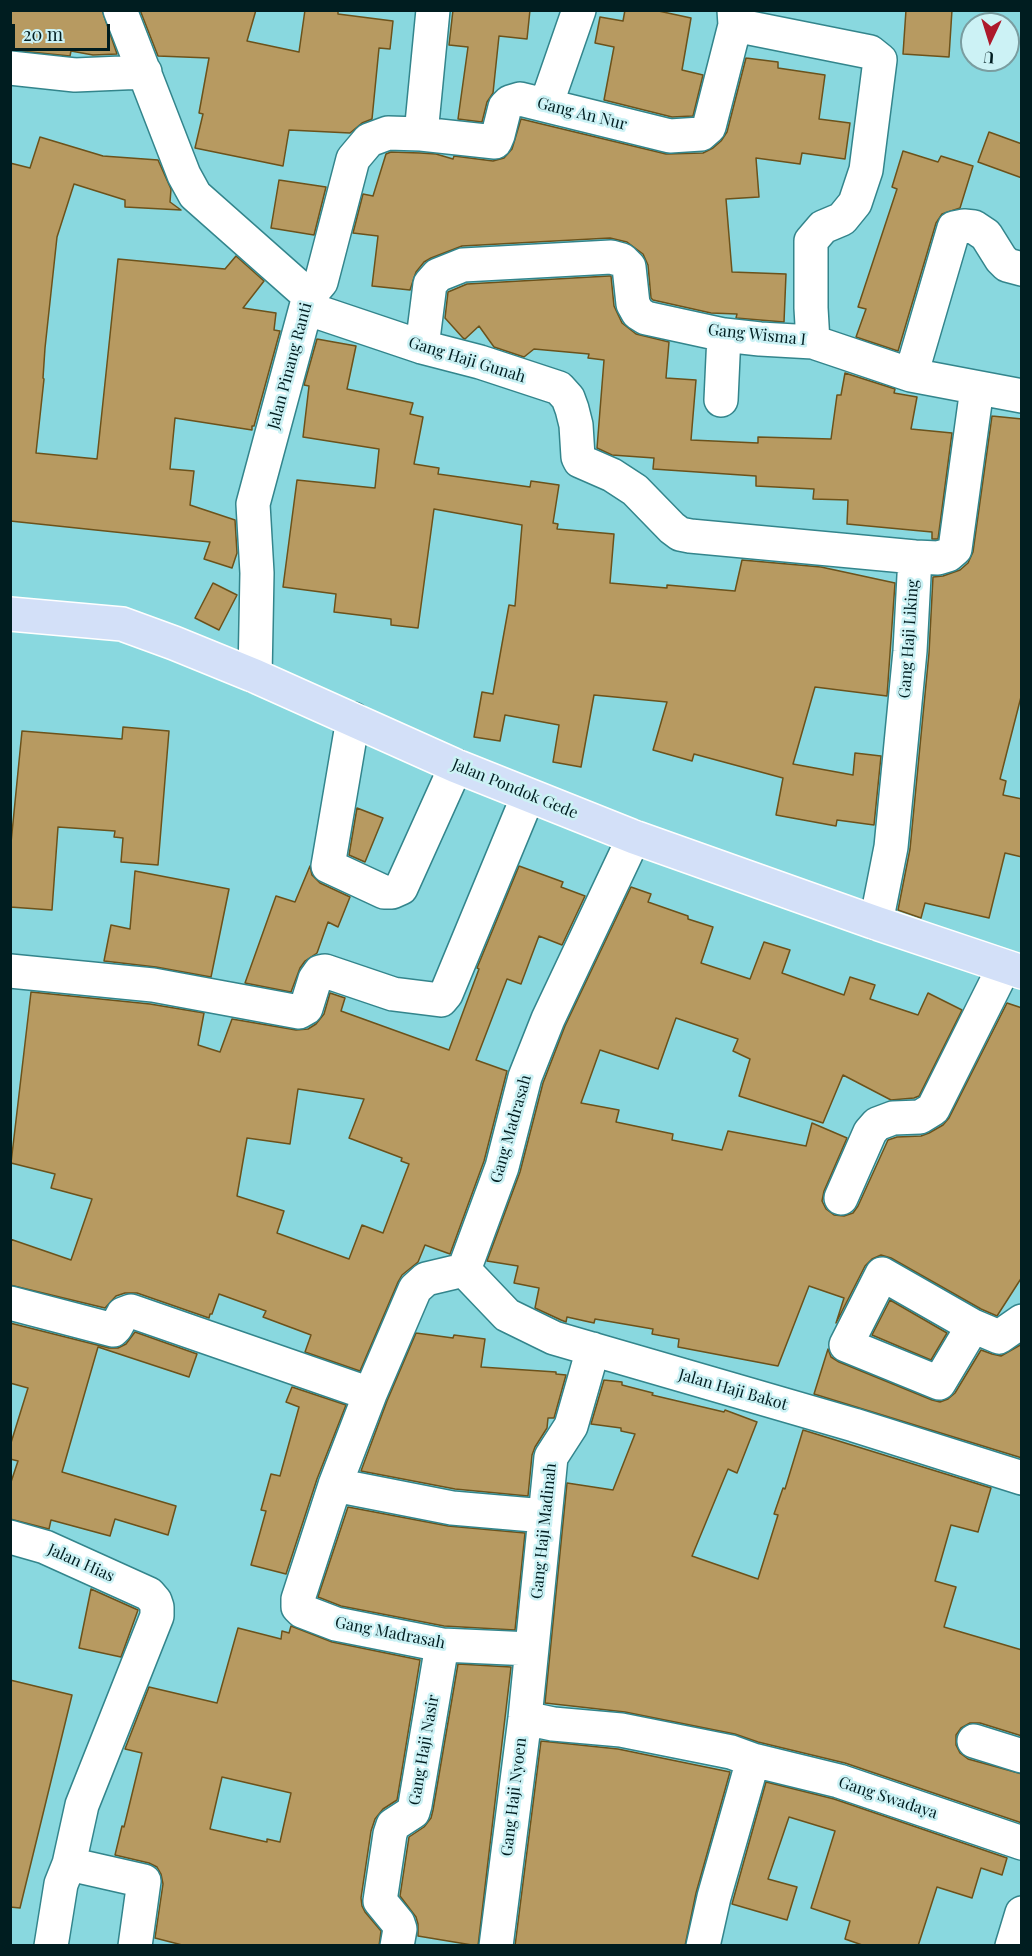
<!DOCTYPE html>
<style>
body{margin:0}
#map{position:relative;width:1032px;height:1956px;overflow:hidden;background:#89d8df;font-family:"Playfair Display",serif}
canvas{display:block}
.frame{position:absolute;inset:0;border:12px solid #001d20;pointer-events:none}
.north{position:absolute;left:960px;top:12px;width:60px;height:60px;box-sizing:border-box;background:#ccf2f5;border:2px solid #7a9da0;border-radius:50%;rotate:184deg;font-size:16px;font-weight:700;line-height:24px;text-align:center;color:#001d20}
.north::after{content:'';display:block;margin:auto;width:21px;height:27px;background:#ad192b;clip-path:polygon(50% 0,100% 100%,50% 72%,0 100%)}
.scale{position:absolute;left:12px;top:24px;width:98px;height:27px;box-sizing:border-box;border:3px solid #001d20;border-top:0;padding-left:8px;font-size:18px;line-height:21px;white-space:nowrap;color:#001d20;-webkit-text-stroke:4px #ccf2f5;paint-order:stroke}
</style>
<div id="map">
<canvas width="1032" height="1956"></canvas>
<div class="frame"></div>
<div class="north">U</div>
<div class="scale">20 m</div>
</div>
<script>
const c = document.querySelector('canvas').getContext('2d');
c.lineJoin = 'round';
function paint(path, color) { c.fillStyle = color; c.fill(path, 'evenodd'); }
const shape = rows => new Path2D(rows.map(r => 'M' + r).join(''));
function strokePath(path, color, width, dash) { c.strokeStyle = color; c.lineWidth = width; c.lineCap = dash ? 'butt' : 'round'; c.setLineDash(dash || []); c.stroke(path); }
function label(font, color, halo, rows, align = 'center') {
  c.font = font + ' "Playfair Display",serif'; c.lineWidth = 5; c.setLineDash([]); c.textBaseline = 'middle'; c.strokeStyle = halo; c.fillStyle = color; for (const [text, x, y, turn = 0] of rows) {
    c.save(); c.translate(x, y); c.rotate((+turn || 0) * Math.PI / 180); c.textAlign = isNaN(turn) ? turn : align; if (halo) c.strokeText(text, 0, 0); c.fillText(text, 0, 0); c.restore();
  }
}
const building = shape([
 [10,10,102,10,117,54,93,55,71,51,70,56,10,50,10,10],
 [140,10,256,10,247,41,299,52,305,10,338,10,338,14,393,21,390,49,379,48,372,119,362,123,350,133,289,130,283,166,195,148,203,114,199,113,209,58,158,56,140,10],
 [453,10,530,10,527,39,499,36,493,93,487,102,482,122,458,119,468,47,449,45,453,10],
 [625,10,654,10,691,18,682,70,703,75,693,116,672,117,604,100,614,47,595,43,600,17,623,21,625,10],
 [906,10,952,10,949,57,903,54,906,10],
 [746,58,778,62,778,68,825,75,819,119,850,123,845,159,802,153,800,164,756,158,759,197,726,199,732,272,786,274,784,322,736,318,737,314,711,313,653,300,651,298,648,265,643,254,627,242,610,238,462,246,431,258,424,262,416,272,410,290,372,286,378,236,353,233,363,194,373,196,386,154,391,152,420,153,436,154,453,159,454,156,493,161,504,158,512,149,521,119,666,154,703,153,713,148,721,141,727,132,746,58],
 [989,132,1022,144,1022,178,978,162,989,132],
 [40,137,103,156,158,160,171,189,170,202,181,210,125,207,125,200,74,184,57,237,45,348,43,378,44,379,36,453,97,459,118,259,225,269,236,256,264,281,243,308,276,313,274,330,280,331,254,426,252,426,252,430,175,418,170,469,194,471,190,505,235,520,237,553,232,568,204,559,210,542,10,521,10,163,30,168,40,137],
 [903,151,938,162,941,156,973,166,960,208,942,214,936,223,898,351,856,337,866,309,858,307,897,189,892,187,903,151],
 [279,180,326,187,314,235,271,228,279,180],
 [609,276,611,276,614,306,622,323,636,334,669,342,666,378,696,380,691,440,758,443,758,437,831,439,837,395,841,395,845,373,895,389,894,393,917,397,911,429,952,433,938,539,932,539,932,532,847,524,848,500,813,499,814,489,756,486,756,476,653,469,654,458,612,455,597,448,604,360,588,358,589,354,534,349,524,357,494,347,479,326,465,339,463,338,445,318,448,292,467,284,609,276],
 [317,339,356,346,347,389,413,403,410,414,423,417,414,464,439,468,438,474,530,487,531,481,559,485,553,523,558,524,557,529,614,534,610,583,667,588,667,585,735,591,742,560,821,567,895,583,887,696,815,687,793,764,853,775,855,753,881,756,874,825,837,820,836,826,776,815,783,778,694,754,692,761,653,750,667,702,594,695,581,767,553,762,559,725,505,715,500,741,474,737,482,692,493,694,509,605,515,606,522,525,434,509,418,628,391,625,391,619,334,612,336,594,283,587,297,480,375,488,379,449,303,437,309,386,304,385,317,339],
 [992,416,1022,419,1022,693,1000,779,1006,781,1003,795,1022,799,1022,857,1005,853,989,918,925,903,921,918,898,910,910,849,929,653,933,577,943,576,960,570,968,563,973,552,992,416],
 [213,583,237,595,219,630,195,618,213,583],
 [123,727,169,731,158,865,121,862,123,838,114,837,115,831,58,827,52,910,10,907,10,853,22,731,122,739,123,727],
 [357,808,383,818,365,862,349,855,357,808],
 [310,866,312,875,320,883,350,897,338,927,328,922,317,953,305,961,300,968,291,992,245,983,276,896,295,902,310,866],
 [519,866,563,882,561,887,585,896,562,945,539,936,521,984,507,979,476,1060,507,1071,484,1161,450,1254,425,1245,418,1262,402,1275,398,1282,360,1371,305,1352,311,1335,263,1317,266,1311,219,1294,212,1314,210,1314,209,1318,137,1293,125,1293,116,1296,105,1308,10,1285,10,1239,71,1260,92,1199,51,1188,55,1174,11,1163,31,992,150,1004,204,1013,198,1045,220,1052,232,1019,296,1030,308,1029,316,1024,324,1014,330,993,345,998,341,1011,449,1050,479,969,477,968,519,866],
 [298,1089,364,1099,349,1138,402,1158,401,1161,409,1164,383,1233,362,1225,349,1259,277,1233,284,1211,237,1196,247,1138,290,1144,298,1089],
 [135,871,229,889,211,977,156,967,104,961,111,925,130,929,135,871],
 [631,887,651,894,648,902,688,916,688,919,713,927,701,963,750,979,764,942,790,950,782,973,844,995,850,977,875,985,870,999,918,1015,928,993,962,1010,919,1096,914,1098,891,1100,843,1075,823,1123,739,1096,750,1059,733,1051,738,1039,676,1018,658,1069,600,1050,581,1103,619,1110,616,1122,673,1134,672,1140,722,1150,728,1131,806,1146,812,1123,847,1138,824,1191,822,1201,826,1209,834,1215,844,1216,853,1213,858,1206,888,1140,897,1137,921,1136,929,1133,943,1125,949,1118,1007,1003,1022,1008,1022,1277,997,1316,981,1309,891,1258,881,1255,872,1259,865,1266,836,1323,844,1298,809,1286,778,1366,678,1347,679,1339,652,1334,653,1329,595,1319,594,1323,567,1317,566,1322,561,1320,535,1308,539,1288,514,1283,518,1266,487,1261,520,1172,543,1083,565,1026,631,887],
 [890,1300,947,1333,931,1360,872,1335,890,1300],
 [10,1323,109,1348,118,1348,126,1344,135,1332,197,1354,189,1377,98,1347,62,1472,176,1506,168,1535,115,1519,110,1536,51,1520,49,1529,10,1519,10,1485,18,1461,10,1459,10,1446,28,1388,10,1383,10,1323],
 [416,1333,453,1338,454,1335,485,1339,481,1367,556,1372,556,1374,566,1375,554,1418,548,1418,547,1428,535,1447,532,1455,528,1496,455,1489,361,1471,387,1401,416,1333],
 [1022,1344,1022,1458,814,1394,828,1349,831,1357,839,1362,932,1400,940,1402,948,1399,955,1393,981,1350,992,1354,1001,1356,1022,1344],
 [604,1380,622,1382,622,1385,653,1393,652,1395,724,1412,725,1410,757,1422,737,1473,728,1469,692,1556,758,1579,778,1515,774,1514,783,1488,785,1489,803,1430,991,1488,978,1532,951,1525,935,1581,956,1587,944,1627,1022,1650,1022,1736,980,1723,970,1723,961,1728,956,1735,956,1745,960,1753,968,1759,1022,1774,1022,1823,845,1763,758,1742,735,1734,625,1712,545,1703,567,1483,613,1490,635,1434,621,1431,621,1428,591,1424,604,1380],
 [292,1387,346,1405,317,1479,286,1574,251,1565,266,1511,261,1510,271,1474,280,1476,299,1407,286,1402,292,1387],
 [348,1507,448,1526,525,1533,515,1630,444,1626,341,1606,318,1597,348,1507],
 [91,1589,138,1610,121,1657,79,1648,91,1589],
 [291,1626,332,1642,420,1660,397,1800,383,1809,375,1819,371,1831,361,1898,362,1906,365,1912,381,1931,379,1946,186,1946,155,1938,163,1884,161,1874,157,1867,149,1863,115,1855,122,1826,124,1827,142,1753,125,1749,149,1687,217,1703,238,1628,281,1639,282,1631,289,1633,291,1626],
 [222,1777,291,1793,280,1842,267,1839,267,1842,210,1829,222,1777],
 [458,1664,511,1667,478,1946,418,1936,418,1924,416,1917,400,1896,409,1837,424,1827,431,1818,433,1810,458,1664],
 [10,1680,72,1695,20,1908,10,1907,10,1680],
 [541,1741,618,1749,730,1772,696,1893,685,1946,515,1946,541,1741],
 [766,1782,834,1799,1007,1858,1002,1875,981,1868,972,1898,937,1887,918,1946,865,1946,845,1939,850,1921,811,1908,835,1831,789,1817,768,1879,797,1887,787,1920,732,1904,766,1782]
]);
const minor = shape([
 [120,10,184,175,195,195,309,296,253,504,257,573,255,676],
 [735,25,870,52,880,60,866,170,855,203,842,219,823,227,811,241,811,308,813,342],
 [10,68,75,75,145,72],
 [546,105,579,10],
 [421,134,433,10],
 [309,296,321,282,353,159,369,140,388,133,421,134,495,142,498,135,505,107,510,102,520,99,670,136,701,134,709,127,735,25,734,10],
 [306,308,422,347,480,362,559,388,568,398,572,409,576,425,578,457,580,461,612,475,635,490,672,528,680,534,690,536,915,557,938,558,948,555,955,549,977,388],
 [422,347,430,284,438,275,463,265,611,257,622,260,629,267,633,304,638,313,646,318,724,335,760,339,813,342,911,375,1022,396],
 [911,375,954,228,964,226,974,227,986,235,1001,259,1007,265,1022,269],
 [721,400,724,335],
 [353,719,328,866,384,892,392,892,401,888,456,766],
 [876,923,891,847,910,651,915,557],
 [10,971,153,985,299,1012,306,1008,315,979,320,972,325,971,393,994,441,1000,446,994,528,796],
 [841,1198,870,1132,877,1124,893,1118,920,1117,933,1109,1004,967],
 [464,1270,426,1279,415,1289,370,1394,335,1485,298,1599,298,1607,302,1611,336,1624,442,1645,531,1649],
 [464,1270,507,1315,554,1338,854,1425,1022,1478],
 [464,1270,502,1167,525,1077,548,1019,634,837],
 [10,1303,113,1330,116,1327,123,1314,131,1311,370,1394],
 [973,1326,939,1383,846,1345,882,1274,973,1326,999,1337,1022,1321],
 [335,1485,452,1508,545,1516],
 [10,1537,45,1547,149,1594,155,1601,157,1607,157,1616,82,1805,69,1864,61,1884,51,1946],
 [525,1718,553,1724,621,1730,731,1752,753,1760],
 [974,1741,1022,1756],
 [69,1864,144,1881,135,1946],
 [397,1946,400,1929,398,1923,380,1901,390,1834,393,1825,413,1812,415,1805,442,1645],
 [496,1946,525,1718,551,1457,571,1426,593,1349],
 [703,1946,714,1897,753,1760,839,1781,1022,1843],
 [1012,1946,1022,1913]
]);
const major = shape([
 [10,614,122,624,174,643,255,676,456,766,634,837,876,923,1022,972]
]);
const streetNames = [
 ["Gang An Nur",582,114,14],
 ["Gang Wisma I",757,335,6],
 ["Gang Haji Gunah",467,360,17],
 ["Jalan Pinang Ranti",290,366,-75],
 ["Gang Haji Liking",909,639,-86],
 ["Jalan Pondok Gede",515,789,22],
 ["Gang Madrasah",511,1129,-74],
 ["Jalan Haji Bakot",733,1390,16],
 ["Gang Haji Madinah",544,1531,-84],
 ["Jalan Hias",81,1563,24],
 ["Gang Madrasah",390,1633,11],
 ["Gang Haji Nasir",424,1750,-80],
 ["Gang Haji Nyoen",514,1797,-83],
 ["Gang Swadaya",888,1798,18]
];
paint(building, '#b79a61');
strokePath(building, '#6c521b', 1.5);
strokePath(minor, '#33858c', 36);
strokePath(major, '#fff', 36);
strokePath(minor, '#fff', 33);
strokePath(major, '#d3e0f8', 33);
label('16px', '#001d20', '#ccf2f5', streetNames);
</script>
